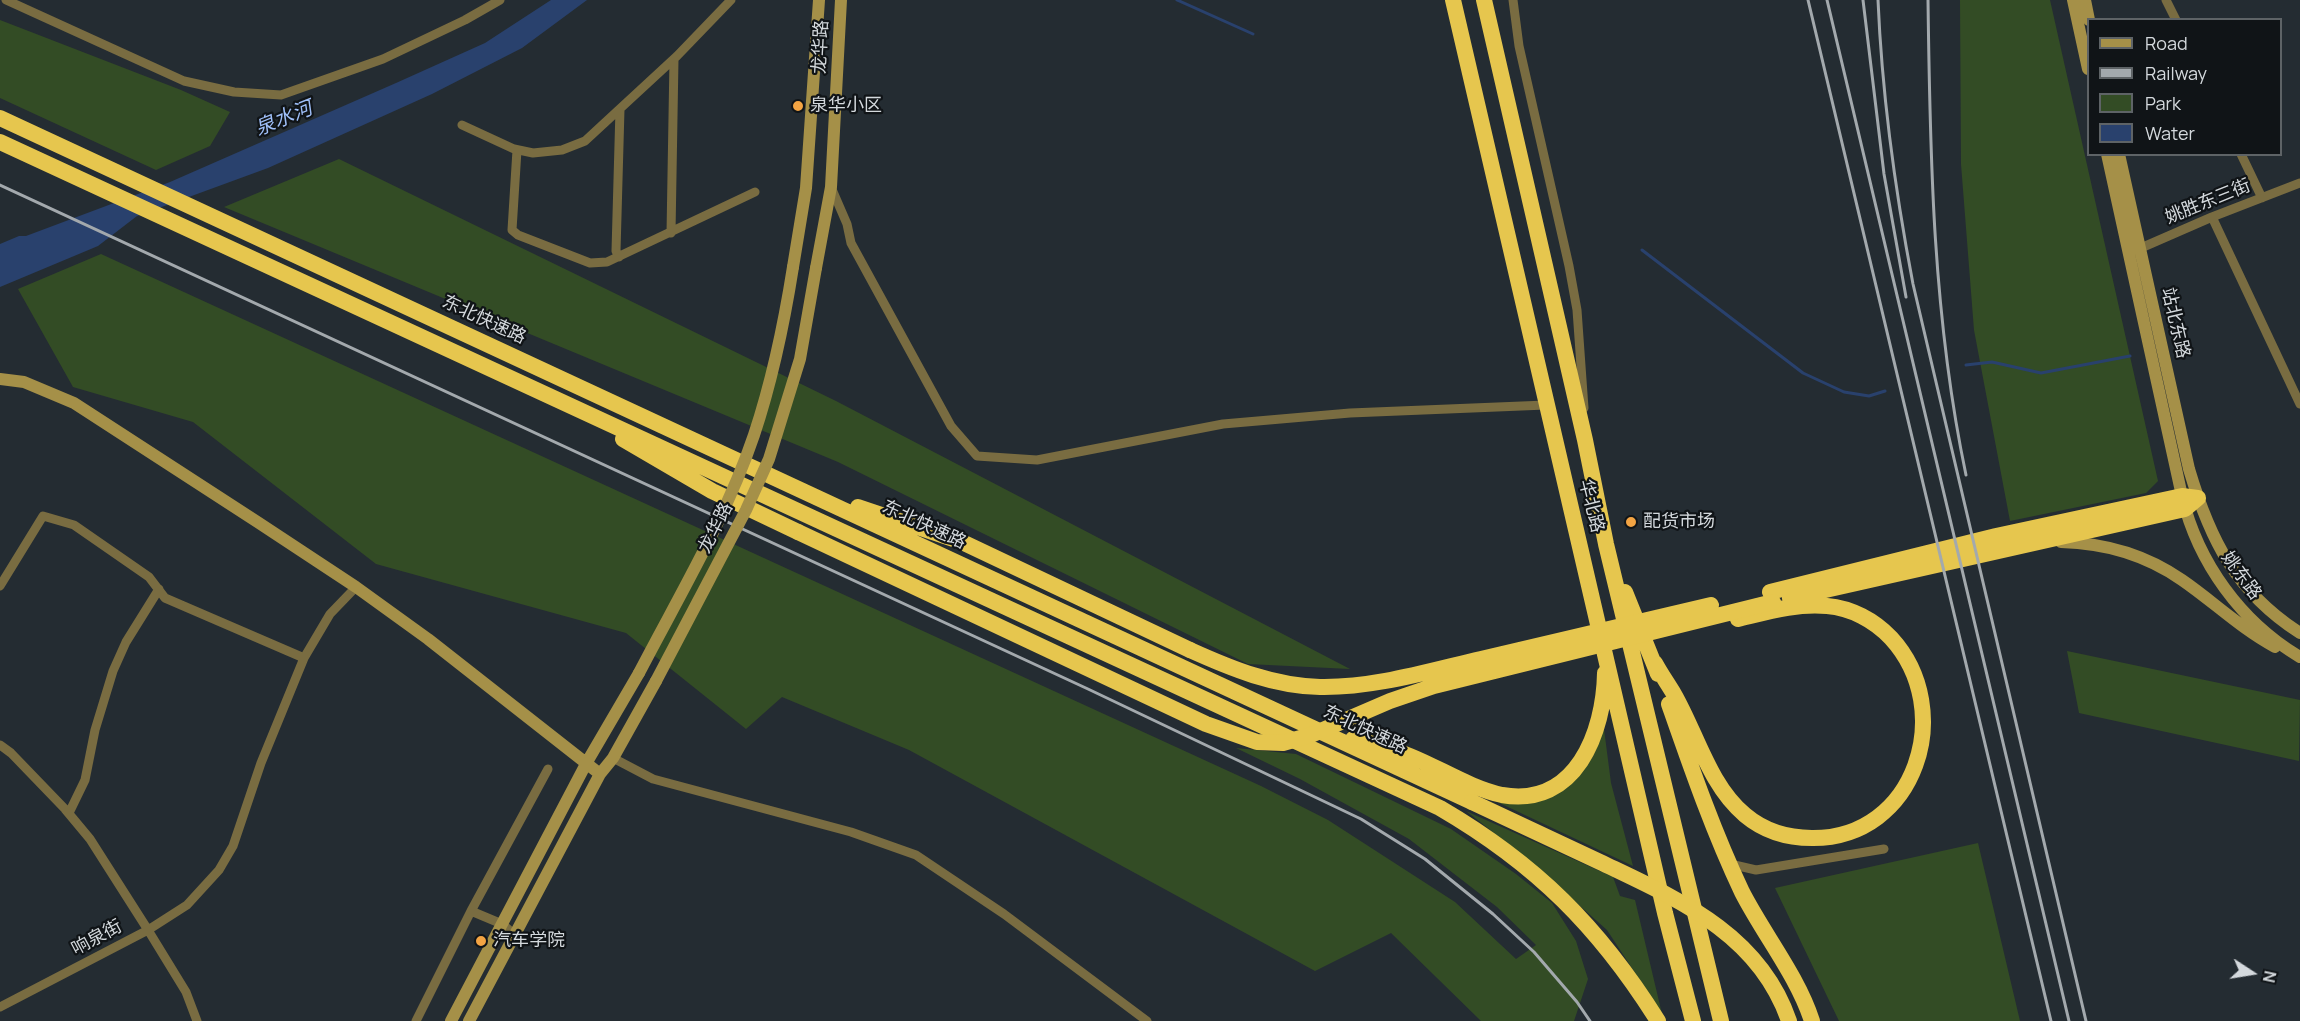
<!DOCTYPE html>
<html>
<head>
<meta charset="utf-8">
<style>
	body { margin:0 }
	#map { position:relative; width:2300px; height:1021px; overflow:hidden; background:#242c32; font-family:Manrope,sans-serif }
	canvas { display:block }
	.legend { position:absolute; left:2087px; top:18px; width:195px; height:138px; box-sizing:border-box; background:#101417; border:2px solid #5e6366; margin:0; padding:8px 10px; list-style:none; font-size:18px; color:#d4d9dd }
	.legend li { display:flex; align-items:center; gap:12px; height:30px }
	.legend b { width:30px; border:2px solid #5e6366 }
	.north { position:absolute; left:2222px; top:943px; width:60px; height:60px; -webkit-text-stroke:4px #101417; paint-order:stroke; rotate:102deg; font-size:16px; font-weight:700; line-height:24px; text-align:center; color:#d4d9dd }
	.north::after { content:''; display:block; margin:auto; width:21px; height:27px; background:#d4d9dd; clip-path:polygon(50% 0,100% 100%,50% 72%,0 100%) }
</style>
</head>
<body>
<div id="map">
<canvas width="2300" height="1021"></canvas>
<ul class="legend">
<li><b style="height:8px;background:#a59048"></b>Road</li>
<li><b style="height:8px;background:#a3a9ad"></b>Railway</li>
<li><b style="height:16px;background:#334c25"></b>Park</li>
<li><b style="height:16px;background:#29416d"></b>Water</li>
</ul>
<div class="north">N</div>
</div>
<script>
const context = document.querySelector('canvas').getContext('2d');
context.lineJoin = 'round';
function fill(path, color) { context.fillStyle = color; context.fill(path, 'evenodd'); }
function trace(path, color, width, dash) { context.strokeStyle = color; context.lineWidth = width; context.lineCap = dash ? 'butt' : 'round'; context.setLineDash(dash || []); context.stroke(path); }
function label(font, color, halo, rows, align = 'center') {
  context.font = font + ' Manrope,"Noto Sans SC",sans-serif'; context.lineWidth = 4.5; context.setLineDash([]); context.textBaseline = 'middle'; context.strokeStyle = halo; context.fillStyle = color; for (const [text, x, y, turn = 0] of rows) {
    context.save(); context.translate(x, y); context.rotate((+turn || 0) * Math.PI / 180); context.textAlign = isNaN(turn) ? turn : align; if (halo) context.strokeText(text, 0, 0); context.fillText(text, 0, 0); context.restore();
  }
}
const green = new Path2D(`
	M1960 0H2050L2158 481 2146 493 2010 521 1974 330 1961 164Z
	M0 20 181 90 230 112 210 146 156 170 0 98Z
	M339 159 836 401 1350 669 1248 664 838 462 224 207Z
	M101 254 1261 786 1328 820 1455 902 1516 959 1536 945 1497 907 1409 839 1300 779 1236 748 1296 754 1451 829 1516 874 1552 903 1576 941 1588 979 1574 1021H1481L1391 933 1315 971 909 750 782 697 746 729 626 633 376 564 193 422 73 387 18 289Z
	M2067 651 2300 700 2299 761 2079 713Z
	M1604 729 1611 783 1633 866 1491 799 1580 774 1593 756Z
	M1466 811 1613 877 1620 896 1635 900 1662 1014 1607 930 1525 857Z
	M1978 843 2020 1021H1839L1775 888Z`);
const water = new Path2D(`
	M551 0H587L522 48 432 94 268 168 137 216 98 246 0 287V244L19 236H26L170 182 396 83 485 43Z`);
const stream = new Path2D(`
	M1177 0 1253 34
	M1642 250 1803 373 1844 392 1869 396 1885 391
	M1966 365 1992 362 2041 373 2130 356`);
const street = new Path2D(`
	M6 0 184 81 234 92 281 95 383 59 465 20 500 0
	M1513 0 1519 46 1569 266 1577 310 1584 408
	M2166 0 2176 20
	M462 125 514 149 533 153 562 150 585 141 677 56 731 0
	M517 150 512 230 518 235 590 263 607 262 755 192
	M2241 154 2262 198
	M831 187 847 224 851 243 951 426 977 456 1037 460 1223 424 1350 413 1546 405
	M2212 217 2300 404
	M671 233 674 59
	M2134 251 2212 217 2300 183
	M619 257 616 251 620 109
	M0 586 43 516 74 525 149 577 165 598 304 658
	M0 745 11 753 65 809 90 839 148 930 187 905 219 870 233 846 261 763 304 658 330 614 356 587
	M613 758 653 779 851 832 916 855 1004 914 1147 1021
	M69 813 85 780 95 730 113 671 126 642 159 589
	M1730 864 1756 870 1884 849
	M471 911 502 924 515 935
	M0 1007 148 930 186 992 197 1021
	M416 1021 471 911 548 769`);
const secondary = new Path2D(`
	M2073 0 2088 69
	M2085 0 2089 20
	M2107 154 2182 496C2198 563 2241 622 2300 657
	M2119 154 2189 469C2210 540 2236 592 2300 633
	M793 267 806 188 819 0
	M816 268 831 187 841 0
	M0 379 24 382 74 403 259 523 356 587 428 639 600 774
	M2061 542C2104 543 2146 555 2182 580 2214 602 2240 628 2275 647
	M451 1021 587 762 639 673
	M469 1021 600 774 613 758 656 681`);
const highway = new Path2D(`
	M1453 0 1665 913 1693 1021
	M1484 0 1585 440 1606 544 1721 1021
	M0 118 1472 802
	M0 142 1440 808C1536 864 1599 927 1658 1021
	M623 439 712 491 798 532
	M858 507 962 542 1190 650
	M1625 592 1658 674
	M1770 592 1996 536 2182 496 2198 498
	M1790 598 2185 509 2198 498
	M1655 663C1661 674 1668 684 1674 694 1697 734 1709 785 1745 815 1764 831 1787 838 1812 838 1916 839 1957 710 1891 638 1874 620 1851 608 1827 606 1797 603 1767 612 1738 619
	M1669 704C1691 767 1713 831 1742 892 1764 935 1797 975 1812 1021
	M1353 739C1372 743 1391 748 1410 756 1440 768 1470 788 1502 795 1576 808 1604 732 1605 673`);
const rail = new Path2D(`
	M1808 0 2051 1021
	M1827 0 2069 1021
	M1863 0 1884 174 1906 297
	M1878 0C1882 95 1895 190 1913 284L2086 1021
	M1928 0C1930 159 1933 318 1966 475
	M0 185 1088 689 1361 819 1425 859 1493 914 1534 952 1577 1002 1590 1021`);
const secondaryBridge = new Path2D(`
	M639 673C679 596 726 518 754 435 772 381 784 324 793 267
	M656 681 746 510 769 459 800 359 816 268`);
const highwayBridge = new Path2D(`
	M798 532 1206 724 1257 742 1283 743 1311 735 1390 701 1434 686 1773 602
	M1190 650C1232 669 1274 686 1320 687 1374 688 1429 671 1481 659 1557 641 1634 623 1711 605
	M1472 802C1515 822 1557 842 1600 862 1677 899 1759 933 1789 1021`);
const markers = [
	[798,106,6,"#f3a443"],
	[1631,522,6,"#f3a443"],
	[481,941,6,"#f3a443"]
];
const streetNames = [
	["龙华路",821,47,-87],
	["姚胜东三街",2208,202,-22],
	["东北快速路",484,320,25],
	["站北东路",2175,323,77],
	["华北路",1591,506,76],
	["东北快速路",924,525,25],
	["龙华路",716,528,-63],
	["姚东路",2241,576,54],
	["东北快速路",1365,730,25],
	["响泉街",97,938,-28]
];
const poiNames = [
	["泉华小区",810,106],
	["配货市场",1643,522],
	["汽车学院",493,941]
];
const waterNames = [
	["泉水河",284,119,-22]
];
fill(green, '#334c25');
fill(water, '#29416d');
trace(stream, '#29416d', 3);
trace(street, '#796c41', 9);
trace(secondary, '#a59048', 12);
trace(highway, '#e6c64e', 16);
trace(rail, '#a3a9ad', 3);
trace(secondaryBridge, '#a59048', 12);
trace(highwayBridge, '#e6c64e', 16);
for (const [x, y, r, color] of markers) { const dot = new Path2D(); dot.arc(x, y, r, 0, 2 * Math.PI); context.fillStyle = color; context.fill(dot); trace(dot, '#101417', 2); }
label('18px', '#d4d9dd', '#101417', streetNames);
label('18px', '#d4d9dd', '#101417', poiNames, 'left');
label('italic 20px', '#9fbff8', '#101417', waterNames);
</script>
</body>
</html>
